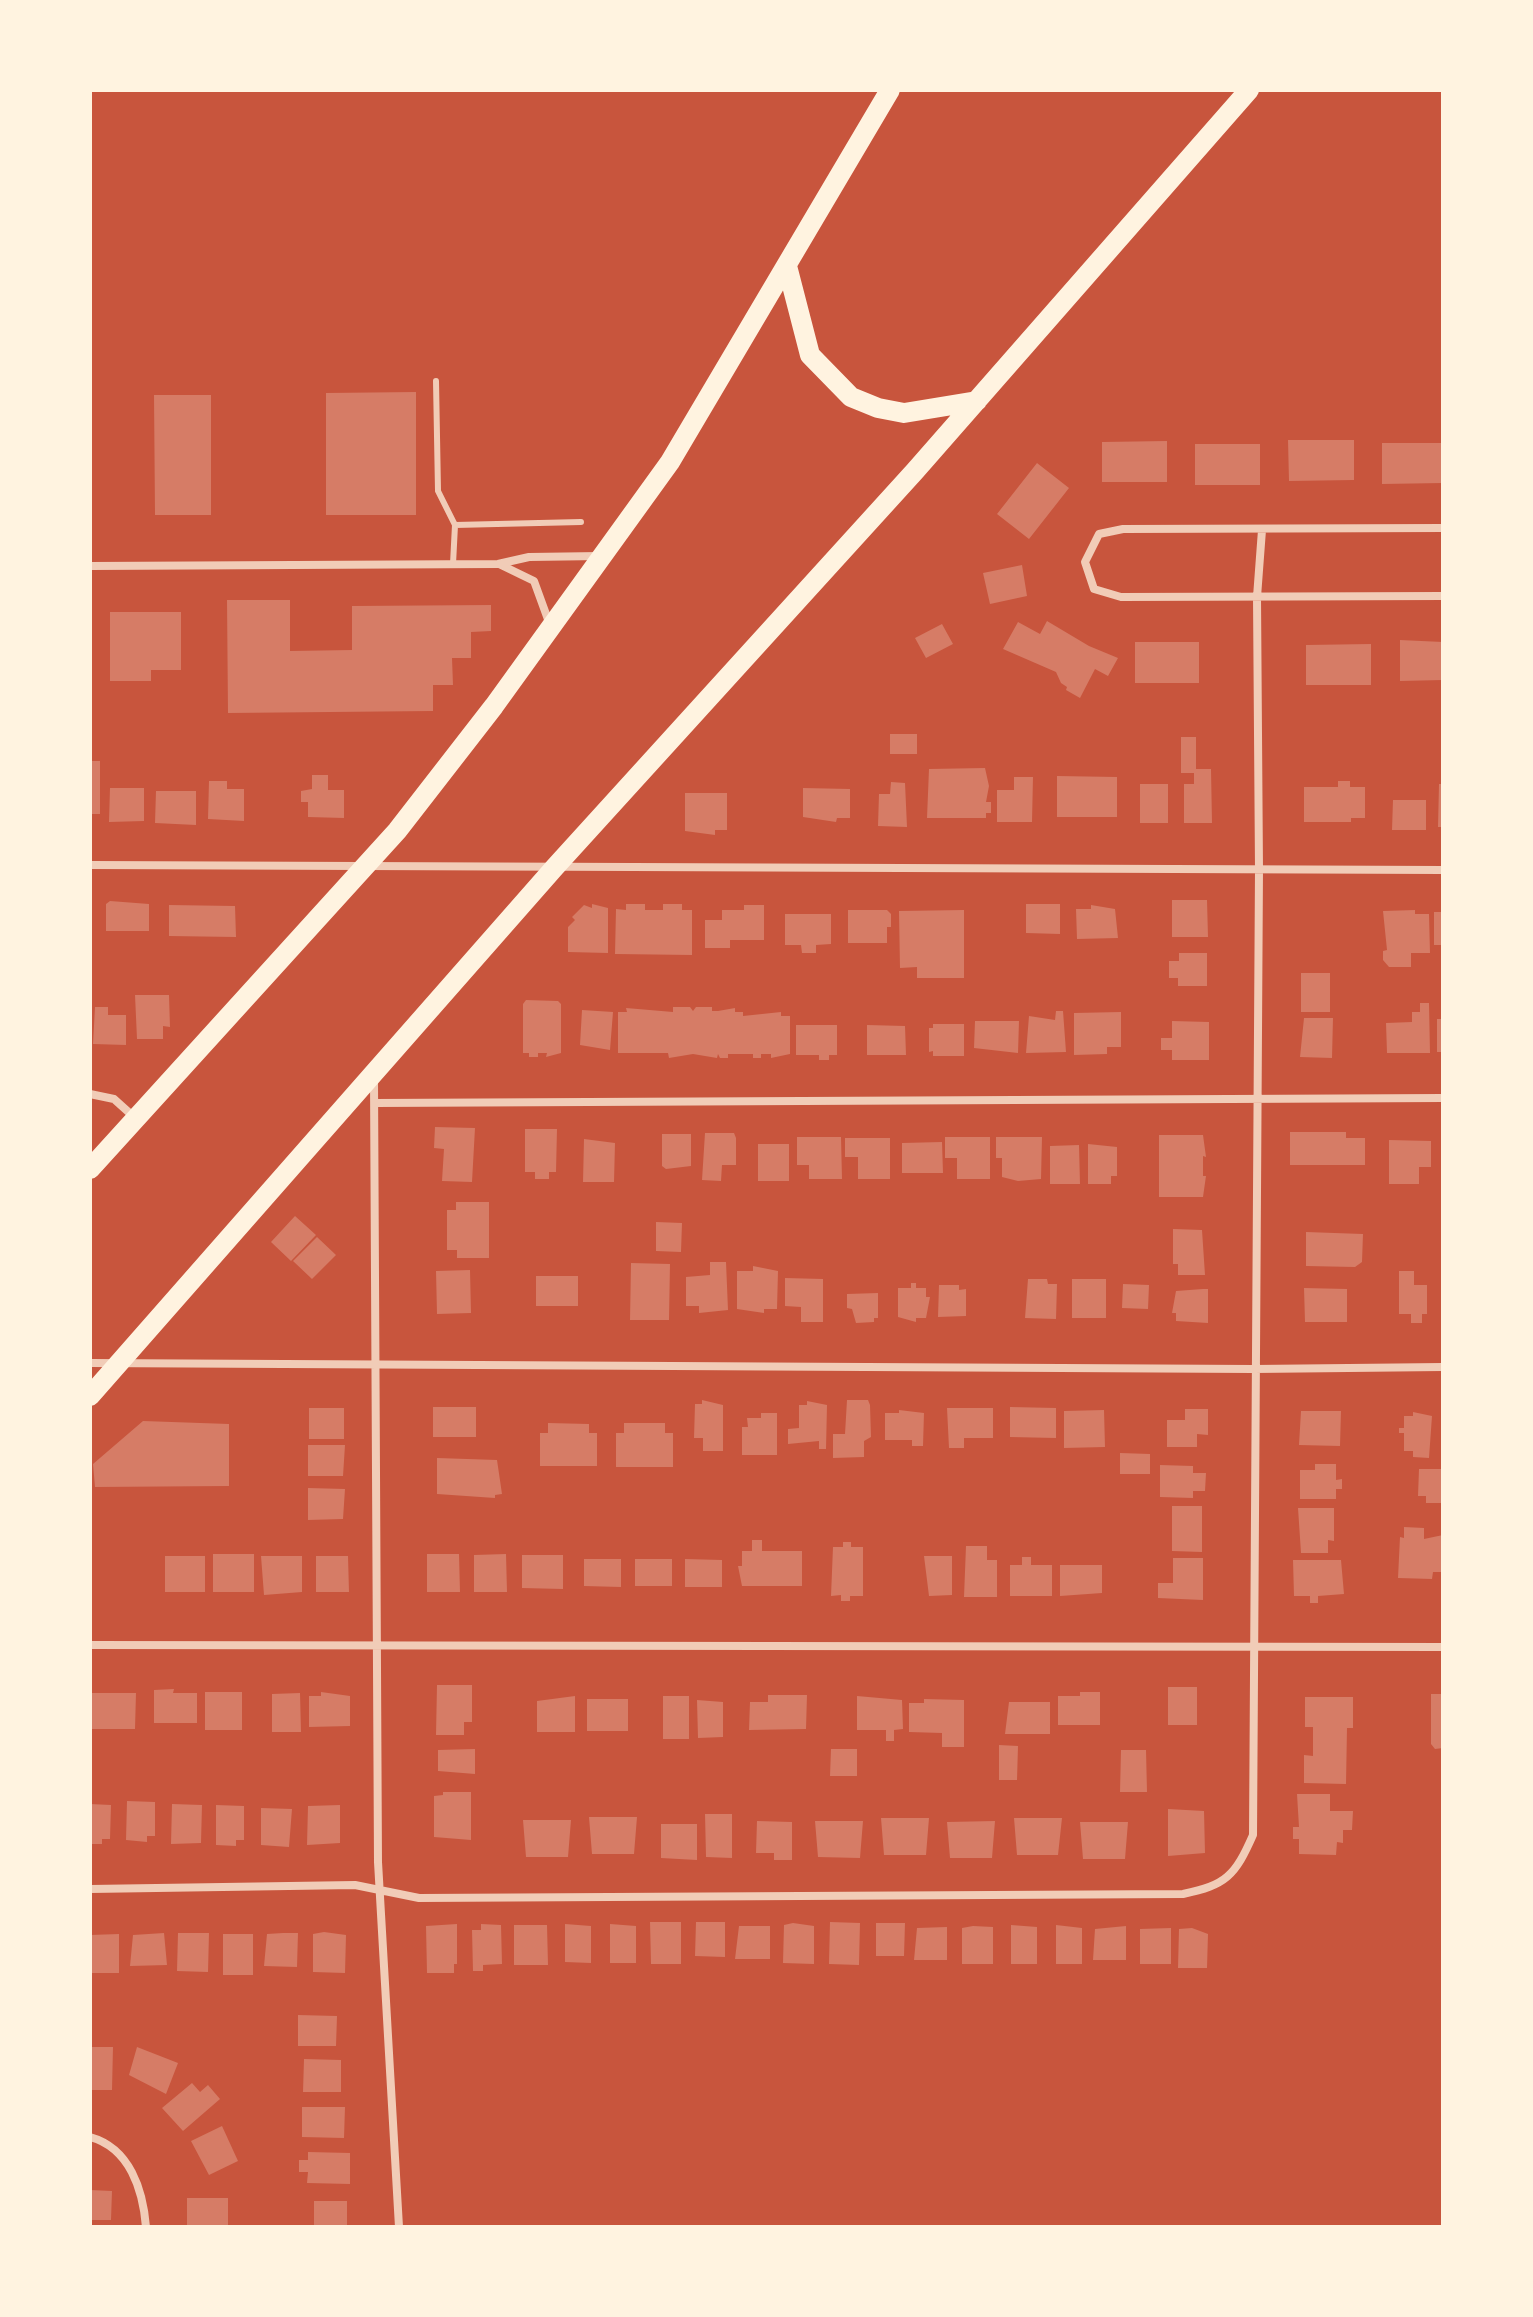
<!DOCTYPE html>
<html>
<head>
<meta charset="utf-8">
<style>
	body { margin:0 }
	#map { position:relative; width:1533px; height:2317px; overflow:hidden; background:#c8553d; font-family:"Alegreya Sans",sans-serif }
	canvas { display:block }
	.frame { position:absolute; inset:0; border:92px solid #fff3e0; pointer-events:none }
</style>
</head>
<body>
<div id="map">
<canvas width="1533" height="2317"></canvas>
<div class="frame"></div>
</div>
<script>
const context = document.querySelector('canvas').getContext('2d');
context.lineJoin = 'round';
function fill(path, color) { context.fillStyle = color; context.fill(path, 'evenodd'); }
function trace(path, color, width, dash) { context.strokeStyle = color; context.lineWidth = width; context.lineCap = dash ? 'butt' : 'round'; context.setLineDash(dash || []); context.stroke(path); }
const building = new Path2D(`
	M416 392V515H326V393Z
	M154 395H211V515H155Z
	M1288 440H1354V480L1289 481Z
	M1167 441V482H1102V442Z
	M1382 443H1443V483L1382 484Z
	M1195 444H1260V485H1195Z
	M1037 463 1069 488 1029 539 997 514Z
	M1022 565 1027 596 990 604 983 573Z
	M227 600H290V651L352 650V606L491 605V631L471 632V658H452L453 685H433V711L228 713Z
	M110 612H181V670H151V681H110Z
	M1047 621 1089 646 1118 658 1108 676 1095 669 1080 698 1066 690 1067 687 1061 683 1056 672 1003 649 1018 622 1040 634Z
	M942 624 953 644 926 658 915 638Z
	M1400 640 1443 642V680L1400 681Z
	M1135 642H1199V683H1135Z
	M1371 644V685H1306V645Z
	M890 734H917V754H890Z
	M1181 737H1196V769H1211L1212 823H1184V784H1194V773H1181Z
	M90 761H100V814H90Z
	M985 768 989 786 986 802H991V813H986V818H927L929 769Z
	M312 775H328V790H344V818L308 817V802H301V791L312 789Z
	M1057 776 1117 777V817H1057Z
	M1014 777H1033L1032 822H997V790H1014Z
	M209 781H227V789H244V821L208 819Z
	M1338 781H1350V787H1365V818H1351V822H1304V787H1338Z
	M891 782 905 783 907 827 878 826 879 794H890Z
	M1140 784H1168V823H1140Z
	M1439 784H1443V827H1438Z
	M110 788H144V821L109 822Z
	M803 788 850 789V818H837L836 822 803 817Z
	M156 791H196V825L155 823Z
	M685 793H727V830H715V835L685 831Z
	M1393 800H1426V830H1392Z
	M1172 900H1207L1208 937H1172Z
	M110 901 149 904V931H106V904Z
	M592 904 608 908V953L568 952V927L575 920 572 917 584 905 592 908Z
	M626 904H645V910H663V904H682V910H692V955L615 954 616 909 626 910Z
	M1026 904H1060V934L1026 933Z
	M169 905 235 906 236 937 169 936Z
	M744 905H764V940H730V948H705V920H722V910H744Z
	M1091 905 1115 909 1118 938 1077 939 1076 909H1091Z
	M848 910H887L891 914V927H887V943H848Z
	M964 910V978H917V967L900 968 899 911Z
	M1415 910V914H1429L1430 953H1411V967H1389L1383 960V951L1387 950 1383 911Z
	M1434 912H1443V945H1434Z
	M785 914H831V944L816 945V953H802L801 945H785Z
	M1179 953H1207V986H1178V978H1169V961H1179Z
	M1301 973H1330V1012H1301Z
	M135 995H169L170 1027 163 1026V1039H137Z
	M526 1000 558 1001 561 1004V1053L546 1057 547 1053H538V1057H529V1053H523V1004Z
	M1420 1003H1429L1430 1053H1387L1386 1023 1412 1022V1012H1420Z
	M95 1007H108V1015H126V1045L93 1044Z
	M673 1007H690L693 1011 696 1007H712V1011H718L735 1008V1012H743V1016L781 1012V1016H790V1054L771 1058V1054H761V1058H753V1054H728V1058H720L718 1054 717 1058 693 1054 669 1058 668 1053H618V1012H627L626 1008 673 1012Z
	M582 1010 613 1012 610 1050 580 1045Z
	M1056 1011H1063L1066 1052 1026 1053 1029 1016 1055 1020Z
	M1121 1012V1047H1107V1054L1074 1055V1013Z
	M1304 1018H1333L1332 1058 1300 1057Z
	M1437 1019H1443V1052H1437Z
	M975 1021H1019L1018 1053 974 1048Z
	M1172 1021 1209 1022V1060H1172V1050H1161V1038H1172Z
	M933 1024H964V1056H933V1051L929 1052V1028H933Z
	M796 1025H837V1055H829V1060H819V1055H796Z
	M867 1025 905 1026 906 1055H867Z
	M435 1127 475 1128 472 1182 442 1181 444 1149 434 1148Z
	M525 1129H557L556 1172H549V1179H535V1172H525Z
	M1290 1132H1346V1138H1365V1165H1290Z
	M705 1133H734L736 1138V1165H722L721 1181 702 1180Z
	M662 1134H691V1166L666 1169 662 1166Z
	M1159 1135H1203L1206 1157 1203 1156V1176H1206L1203 1197H1159Z
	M797 1137H841L842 1179H809V1165H797Z
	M945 1137H990V1179H957V1158H945Z
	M996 1137H1042L1041 1179 1018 1181 1002 1177V1158H996Z
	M845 1138H890V1179H858V1157H845Z
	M584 1139 615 1143 614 1182H583Z
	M1389 1140 1431 1141V1167H1419V1184H1389Z
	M942 1142 943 1173H902V1143Z
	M758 1144H789V1181H758Z
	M1088 1144 1117 1147V1176H1111V1184H1088Z
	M1079 1145 1080 1184H1050V1146Z
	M456 1202H489V1258H457V1250H447V1210H456Z
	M295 1216 316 1235 291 1261 271 1242Z
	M656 1222 682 1223 681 1252 656 1251Z
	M1173 1229 1202 1230 1205 1275H1178V1264H1173Z
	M1306 1232 1363 1234 1362 1262 1355 1267 1306 1266Z
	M317 1237 336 1255 312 1279 293 1261Z
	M710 1262H726L728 1310 699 1313V1306H686V1277L710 1275Z
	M631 1263 670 1264 669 1320H630Z
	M753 1266 778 1271 777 1309H764V1313L737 1309V1271H753Z
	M470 1270 471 1313 437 1314 436 1271Z
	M1399 1271H1414V1285H1427V1314H1422V1323H1411V1314H1399Z
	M536 1276H578V1306H536Z
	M785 1278 823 1279V1322H801V1307L785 1306Z
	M1028 1279H1047L1048 1284H1057L1056 1319 1025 1318Z
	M1072 1279H1106V1318H1072Z
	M911 1283H916V1288H926V1297H930L926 1318H916V1322L898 1317V1288H911Z
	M1123 1284 1149 1285 1148 1309 1122 1308Z
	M939 1285H959V1290L966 1289V1316L938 1317Z
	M1304 1288 1347 1289V1322H1305Z
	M1203 1289H1208V1323L1176 1321V1313H1172L1176 1291Z
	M878 1293V1318H874V1322L856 1323 852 1309 847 1308V1294Z
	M702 1400 723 1405V1451H703V1438H694L695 1404H702Z
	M847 1400H868L870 1405 871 1437 864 1441V1457L833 1458V1434H845Z
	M807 1401 827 1405 826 1449H819V1441L788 1444V1429L799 1428V1405H807Z
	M433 1407H476V1437H433Z
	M1010 1407 1056 1408V1438L1010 1437Z
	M309 1408H344V1439H309Z
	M947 1408H993V1438H964V1448H949Z
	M1185 1409H1208V1435L1197 1434V1447H1167V1420H1185Z
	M899 1410 924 1413 923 1446H912V1440H885V1413H899Z
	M1104 1410 1105 1447 1064 1448V1411Z
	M1301 1411H1341L1340 1446 1299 1445Z
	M1413 1412 1432 1416 1429 1458 1413 1457V1451H1404V1433H1399V1428H1404V1416H1413Z
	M761 1413H777V1455H742V1427H748L747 1418H761Z
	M143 1421 229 1424V1486L95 1487 93 1464Z
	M548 1423 589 1424V1433H597V1466H540V1433H548Z
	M624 1423H665V1433H673V1467H616V1433H624Z
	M308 1445H345L343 1476H308Z
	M1120 1453 1150 1454V1474H1120Z
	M437 1458 497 1460 502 1494 495 1495V1498L437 1494Z
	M1315 1464H1336V1480L1342 1479V1489H1336V1499H1300V1470H1315Z
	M1160 1465 1193 1466V1473H1206L1205 1491H1193V1498L1160 1497Z
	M1419 1469H1443L1442 1503H1426V1496H1418Z
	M308 1488 345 1489 343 1519 308 1520Z
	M1172 1506H1202V1552L1172 1551Z
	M1298 1508H1334V1541L1328 1540V1553H1301Z
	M1404 1527 1424 1528V1539L1443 1535V1572H1433L1432 1579 1398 1578 1400 1537 1404 1538Z
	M752 1540H762V1551H802V1586H742L738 1566H742V1551H752Z
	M843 1542H851V1547H863V1596H850V1601H841V1595L831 1596 833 1547H843Z
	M966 1546H987V1560H997V1597H964Z
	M213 1554H254V1592H213Z
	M427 1554H459L460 1592H427Z
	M506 1554 507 1592H474V1555Z
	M522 1555H563V1589L522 1588Z
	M165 1556H205V1592H165Z
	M261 1556H302V1592L264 1595Z
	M316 1556H348L349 1592H316Z
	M924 1556H952V1595L929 1596Z
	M1022 1557H1031V1565H1052V1596H1010V1565H1022Z
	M1173 1558H1203V1600L1158 1598V1583H1173Z
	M584 1559H621V1587L584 1586Z
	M635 1559H672V1586H635Z
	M685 1559 722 1560V1587H685Z
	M1293 1560H1341L1344 1594 1318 1596V1603H1310V1596H1294Z
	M1060 1565H1102V1593L1060 1596Z
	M437 1685H472V1722H464V1735H436Z
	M1168 1687H1197V1725H1168Z
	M174 1689 173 1693H197V1723H154V1690Z
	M205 1692H242V1730H205Z
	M321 1692 350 1696V1726L309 1727V1696H321Z
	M1080 1692H1100V1725H1058V1696H1080Z
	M90 1693H136L135 1729H90Z
	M300 1693 301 1732H272V1694Z
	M1431 1694H1443V1748L1435 1749 1431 1744Z
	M768 1695H807L806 1729 749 1730 750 1702H768Z
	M575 1696V1732H537V1701Z
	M663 1696H689V1739H663Z
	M857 1696 902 1700 903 1729 894 1730V1741H886V1730H857Z
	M1305 1697H1353V1728H1347L1346 1784 1304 1783V1755L1313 1756V1727H1305Z
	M587 1699H628V1731H587Z
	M924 1699 964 1700V1747H942V1733L909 1732V1703H924Z
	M697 1700 723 1702V1737L698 1738Z
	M1009 1702H1050V1734H1005Z
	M999 1745 1018 1746 1017 1780H999Z
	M475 1749V1774L438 1771V1750Z
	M831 1749H857V1776H830Z
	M1121 1750H1146L1147 1792H1120Z
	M443 1792H471V1840L434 1837V1796L443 1795Z
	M1297 1794H1330V1811H1353L1352 1830H1343V1843L1337 1842 1336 1855 1299 1854V1839H1293V1827H1299Z
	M127 1801 155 1802V1836H147V1842L126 1840Z
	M90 1804 111 1805 110 1839H102V1844H90Z
	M172 1804 202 1805 201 1843 171 1844Z
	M216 1805 244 1806V1840H236V1846L216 1845Z
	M340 1805V1843L307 1845 308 1806Z
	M261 1808 292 1809 289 1847 261 1845Z
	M1168 1809 1204 1811 1205 1853 1168 1856Z
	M705 1814H732V1858L706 1857Z
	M589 1817H637L634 1854H592Z
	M881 1818H929L926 1855H884Z
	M1014 1818H1062L1058 1855H1017Z
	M523 1820H571L568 1857H526Z
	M757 1821 792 1822V1860H774V1853H756Z
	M815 1821H863L860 1858 818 1857Z
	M995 1821 992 1858H950L947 1822Z
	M1080 1822H1128L1125 1859H1083Z
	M661 1824H697V1860L661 1858Z
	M650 1922H681V1964H651Z
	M696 1922H725V1957L695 1956Z
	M830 1922 860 1923 859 1965 829 1964Z
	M793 1923 814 1926V1964L783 1963 784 1925Z
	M876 1923H905L904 1956H876Z
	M457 1924V1964H454V1973H427L426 1926Z
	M481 1924 501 1925 502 1964 483 1965V1971H473L472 1930H481Z
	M565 1924 591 1926V1963L565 1962Z
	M610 1924 636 1926V1963H610Z
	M514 1925H547L548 1965H514Z
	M1011 1925 1037 1927V1964H1011Z
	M1056 1925 1082 1928V1964H1056Z
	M739 1926H770V1959H735Z
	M973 1926 993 1927V1964H962V1928Z
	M1126 1926V1960H1093L1095 1929Z
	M947 1927V1960H914L917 1928Z
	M1171 1928V1964H1140V1929Z
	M1192 1928 1208 1934 1207 1968H1178L1179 1929Z
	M324 1932 346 1935 345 1973 313 1972V1934Z
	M164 1933 167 1965 130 1966 133 1935Z
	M178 1933H209L208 1972 177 1971Z
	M283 1933H298L297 1967 264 1966 267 1934Z
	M119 1934V1973H90V1935Z
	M223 1934H253V1975H223Z
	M298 2015 337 2016 336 2046H298Z
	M90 2047H113L112 2090H90Z
	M137 2047 178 2063 166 2094 129 2075Z
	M304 2059 341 2060V2092H303Z
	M192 2083 200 2092 208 2085 220 2099 183 2131 162 2108Z
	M302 2107H345L344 2138 302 2137Z
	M222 2126 238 2161 209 2175 191 2141Z
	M308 2152 350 2153V2184L307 2183 308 2172H299V2160H308Z
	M90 2190 112 2191 111 2220H90Z
	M187 2198H228V2227H187Z
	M314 2201H347V2227H314Z`);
const service = new Path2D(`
	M436 381 438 491 455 525 453 564
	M455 525 581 522`);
const minor = new Path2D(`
	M1443 528 1123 529 1099 534 1085 562 1094 589 1121 597 1443 596
	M499 564 534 581 550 625
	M90 566 498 564 529 557 600 556
	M90 865 1443 870
	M374 1081 378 1862 399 2227
	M90 1094 114 1099 134 1117
	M375 1103 1443 1098
	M90 1363 1254 1369 1443 1367
	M90 1645 1443 1647
	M90 1889 355 1885 419 1898 1183 1894C1226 1885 1235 1876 1253 1835L1259 870 1257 597 1262 530
	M90 2137C130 2148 143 2190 146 2227`);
const primary = new Path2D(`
	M787 266 810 355 851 397 878 408 904 413 977 401
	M90 1169 397 831 494 706 670 462 890 90
	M90 1396 555 867 915 471 1249 90`);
fill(building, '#d67c66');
trace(service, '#f1ccb7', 6);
trace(minor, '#f1ccb7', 8);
trace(primary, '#fff3e0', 20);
</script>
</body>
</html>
